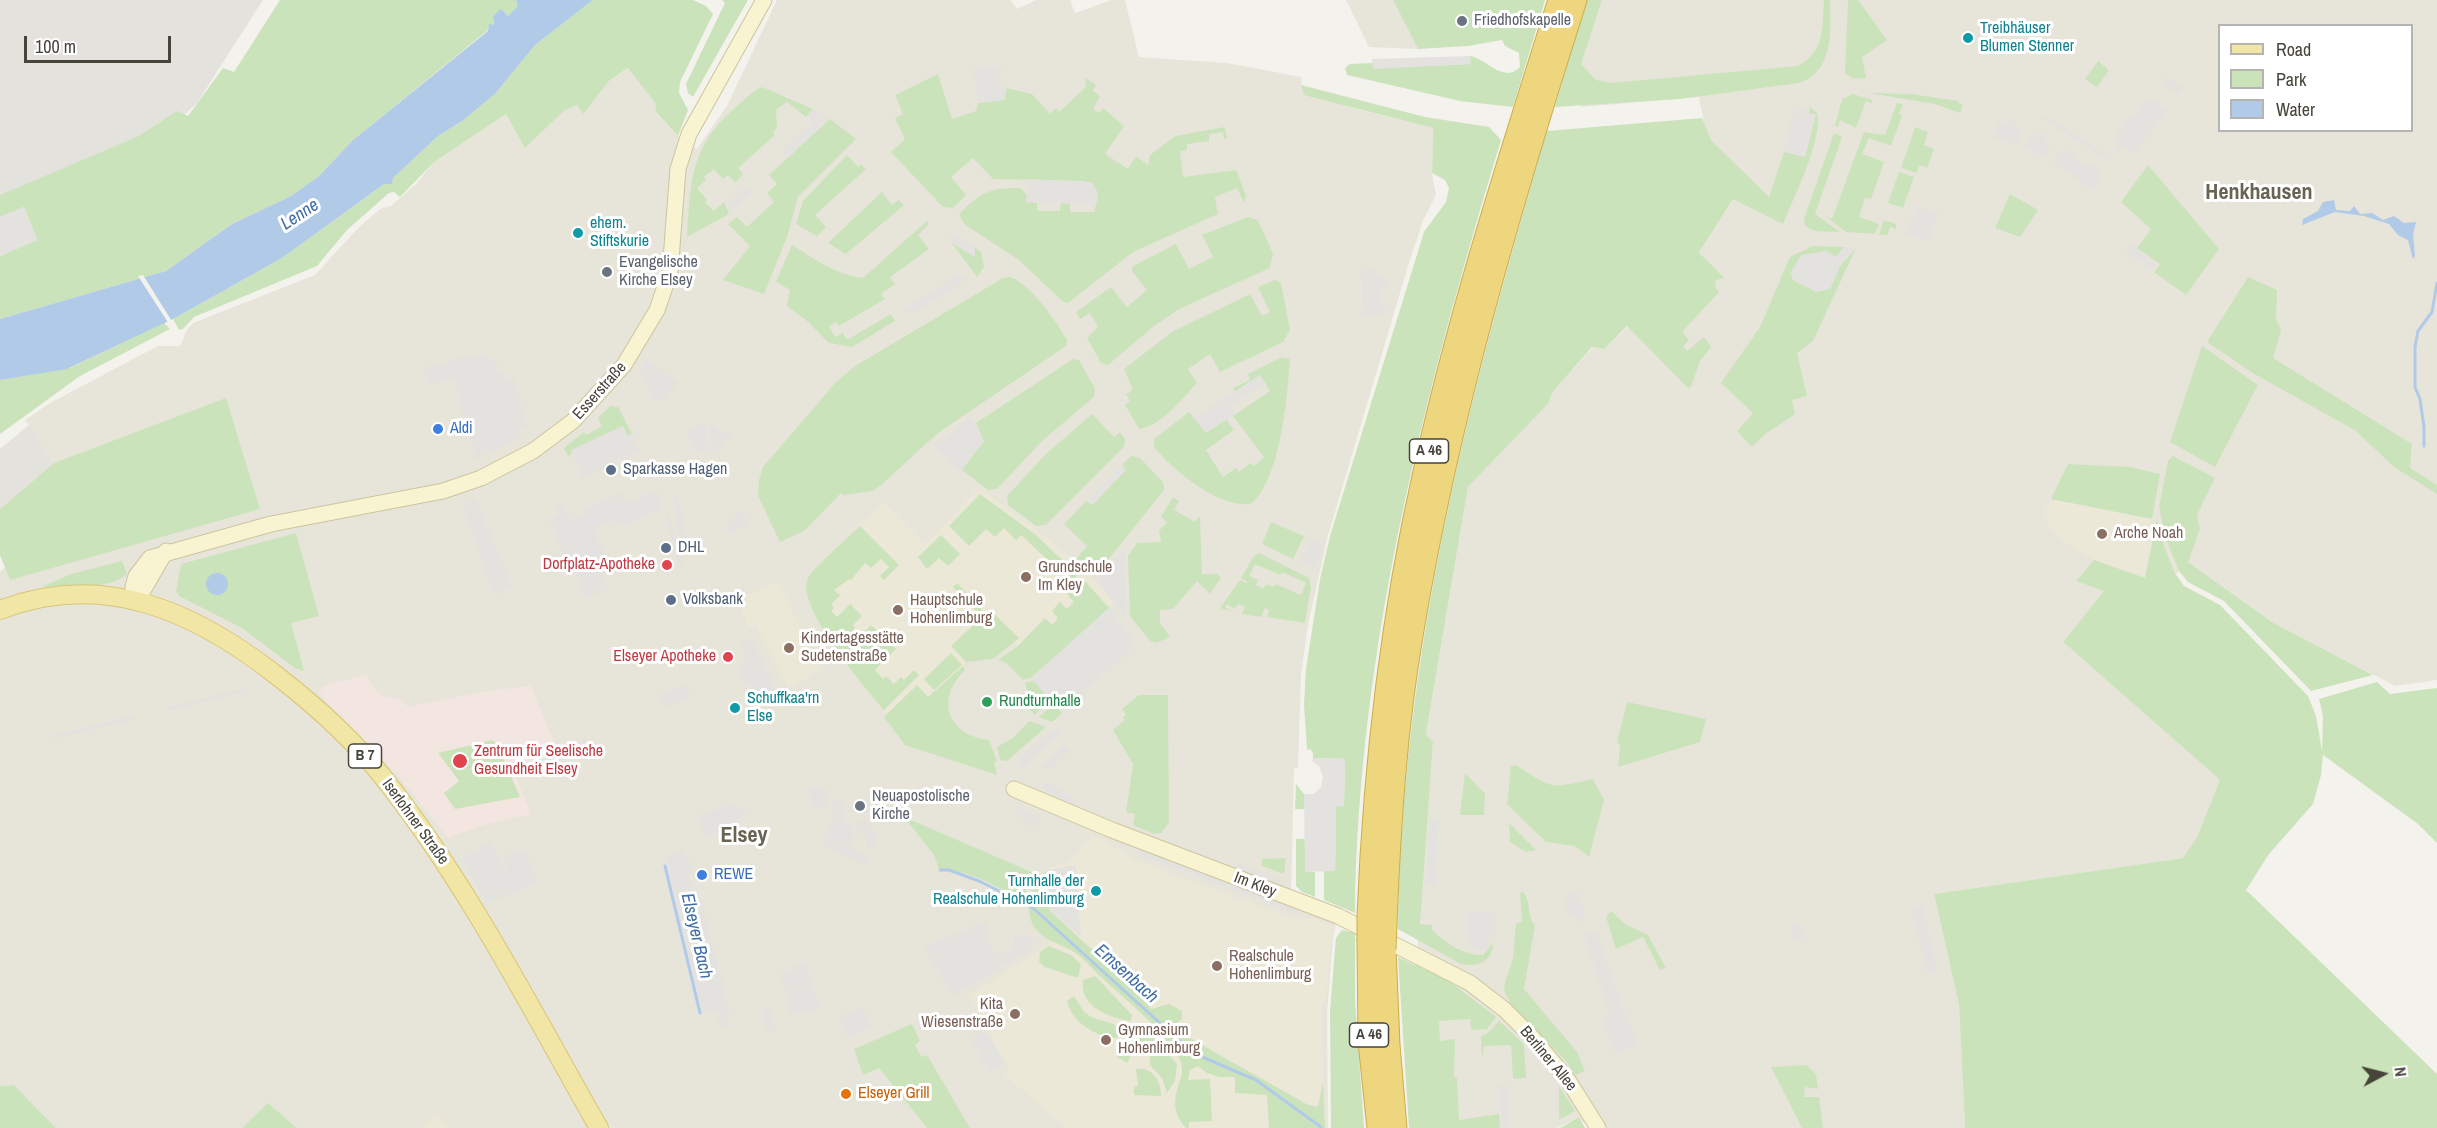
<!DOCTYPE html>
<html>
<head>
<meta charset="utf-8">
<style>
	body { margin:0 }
	#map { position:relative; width:2437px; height:1128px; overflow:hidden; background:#f4f2ec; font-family:"Archivo Narrow",sans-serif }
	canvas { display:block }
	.legend { position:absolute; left:2218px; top:24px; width:195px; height:108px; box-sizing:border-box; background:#fff; border:2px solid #b5b4b0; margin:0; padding:8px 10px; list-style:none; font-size:18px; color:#47443a }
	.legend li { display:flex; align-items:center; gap:12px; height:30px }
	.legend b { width:30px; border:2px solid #b5b4b0 }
	.north { position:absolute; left:2353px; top:1044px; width:60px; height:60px; -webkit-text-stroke:4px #fff; paint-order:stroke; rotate:83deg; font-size:16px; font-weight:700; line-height:24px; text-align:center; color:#47443a }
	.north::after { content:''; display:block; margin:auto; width:21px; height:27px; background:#47443a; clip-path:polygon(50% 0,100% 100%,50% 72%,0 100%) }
	.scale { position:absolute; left:24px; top:36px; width:147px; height:27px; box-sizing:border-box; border:3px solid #47443a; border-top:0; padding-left:8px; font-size:18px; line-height:21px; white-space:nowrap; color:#47443a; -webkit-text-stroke:4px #fff; paint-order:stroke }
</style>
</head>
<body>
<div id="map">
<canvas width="2437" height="1128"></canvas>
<ul class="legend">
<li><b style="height:8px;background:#f2e6a6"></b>Road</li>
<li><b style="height:16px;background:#cbe3ba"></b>Park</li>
<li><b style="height:16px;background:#b0cae8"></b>Water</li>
</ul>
<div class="north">N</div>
<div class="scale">100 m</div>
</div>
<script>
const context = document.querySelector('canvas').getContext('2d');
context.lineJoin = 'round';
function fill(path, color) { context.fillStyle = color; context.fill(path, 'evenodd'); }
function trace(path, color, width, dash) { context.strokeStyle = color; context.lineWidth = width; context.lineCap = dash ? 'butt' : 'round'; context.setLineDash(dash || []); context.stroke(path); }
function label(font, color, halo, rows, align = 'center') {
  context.font = font + ' "Archivo Narrow",sans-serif'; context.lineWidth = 6; context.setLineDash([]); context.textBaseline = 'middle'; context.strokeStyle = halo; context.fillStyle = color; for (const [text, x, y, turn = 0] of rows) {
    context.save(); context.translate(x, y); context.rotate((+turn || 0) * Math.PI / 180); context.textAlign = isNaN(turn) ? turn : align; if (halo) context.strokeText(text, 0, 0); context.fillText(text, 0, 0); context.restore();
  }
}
const residential = new Path2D(`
	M777 0H1010L1017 9 1036 0H1070L1075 13 1112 0H1125L1139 57 1227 63 1302 77 1301 85 1358 109 1433 128 1432 173 1436 195 1423 221 1408 266 1327 539 1308 625 1301 675 1298 768H1294L1291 898 1338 916 1333 936 1327 1014 1328 1128H56L14 1085 0 1086V571L5 568 0 555V509L54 463 25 420 50 403 158 346H180L188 328 193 323 315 275 358 228 380 209 391 206 417 183 433 163 506 114 526 147 564 111 577 105 583 113 609 81 629 68 656 104 655 112 678 136 697 149 727 106Z
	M1346 0H1393L1418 49 1369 47Z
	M1602 0H2437V680L2395 686 2272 622 2188 562 2176 574 2184 586 2105 591 2063 642 2220 780 2197 837 2183 858 1934 894 1959 1005 1965 1128H1607L1599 1114 1583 1123 1579 1117 1557 1128H1432L1416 964 1433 742 1426 734 1468 487 1548 404 1552 393 1593 347 1604 349 1626 328 1633 317 1615 297 1724 277 1699 254 1733 199 1768 198 1711 140 1705 129 1699 97 1581 107 1572 89ZM2220 26H2412V130H2220Z`);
const industrial = new Path2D(`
	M0 0H263L197 103 181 118 0 203Z
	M29 425 54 463 0 509V449Z`);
const education = new Path2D(`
	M979 488 1045 536 1098 582 1114 603 1040 670 1002 630 898 725 842 661 828 640 806 592 807 578 883 502 925 545Z
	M2051 499 2152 519 2148 539 2153 540 2145 578 2094 560 2060 539 2050 529 2044 515Z
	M778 582 821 669 788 689 756 625 749 627 737 599Z
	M1093 835 1137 860 1179 877 1296 919H1314L1333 926 1327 990 1322 1008 1323 1079 1317 1106 1307 1104 1185 1035 1151 1013 1050 911 1046 869 1068 862Z
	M1053 941 1075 950 1162 1030 1245 1077 1318 1128H1066L1004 1074 1009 1070 969 996Z
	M435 1114 450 1128H423Z`);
const medical = new Path2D(`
	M367 675 373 687 383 696 400 699 408 707 482 692 531 686 558 752 513 770 531 814 484 825 448 838 399 777 319 694 323 686Z`);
const green = new Path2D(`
	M280 0H516L519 6 508 16 501 10 493 16 494 26 489 25 488 30 353 140 319 176 291 196 232 224 166 271 0 319V256L37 240 24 207 0 217V195L139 136 177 111 188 116 223 68 234 72Z
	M593 0H693L706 6 713 14 680 82 679 93 688 110 678 136 655 111 656 104 628 68 609 81 583 114 577 105 564 111 525 148 506 114 433 163 400 197 394 192 389 193 347 230 317 266 194 317 183 329 179 330 173 319 282 258 384 184 392 183 393 178 438 136 462 121 495 94 535 45Z
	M722 0H748L693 97 688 93 686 84 725 3Z
	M1393 0H1545L1513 107 1460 101 1347 75 1345 68 1350 64 1373 63V68L1470 64V56C1487 59 1504 84 1520 67L1519 53 1505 46 1502 40 1468 46 1418 49Z
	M1586 0H1602L1581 64 1596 80 1611 83 1798 66C1825 51 1822 28 1824 0H1830C1831 29 1834 72 1799 83L1680 99 1555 107Z
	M1848 0H1858L1887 40 1862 57 1866 78 1853 79 1845 73Z
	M2098 61 2109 70 2097 87 2085 79Z
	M938 74 952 119 976 111 978 103 1004 100 1007 88 1032 94 1050 114 1056 108 1059 112 1086 87 1085 78 1096 85 1093 91 1100 96 1093 109 1099 113 1103 108 1124 126 1105 154 1128 169 1136 156 1148 165 1150 155 1175 136 1225 127 1227 139H1224L1223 132 1209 134V141L1187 144V150L1180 151 1183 177 1236 170 1246 195 1244 203 1237 188 1215 197 1218 214 1133 252 1068 303 1062 301 1019 260 964 224 959 214C982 192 988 188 1020 188L1027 195 1026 202 1037 203V211H1060L1061 203 1070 204V212H1094L1097 200 1084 181 993 179 973 158 951 177 966 195 953 208 943 207 891 152 905 139 895 118 903 114 895 95Z
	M1301 85 1425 117 1489 127 1501 140C1425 391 1358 649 1355 913L1324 900V871H1335L1336 806H1344L1345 759 1313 758V753L1310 749 1307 750 1304 705 1306 669 1320 579 1330 536 1424 232 1446 202 1449 188 1445 180 1432 173 1433 128 1304 95Z
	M762 87 813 109 806 117 787 102 776 110 777 128 773 132 775 135 738 168 743 174 735 183 728 175 723 179 714 169 704 177 706 180 697 188 707 200 705 202 714 211 724 202 729 214 687 237C690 181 691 145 736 107 744 100 752 91 762 87Z
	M1868 93 1911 94 1958 101V103L1963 105 1960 113 1935 104Z
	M1853 94 1872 100V103L1866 101 1856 128 1840 120 1838 127 1835 126 1842 99Z
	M1897 103 1903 104 1899 114 1902 116 1891 146 1869 138 1862 154 1884 162 1871 199 1865 198 1859 217 1879 224 1875 234 1846 232 1825 216 1832 219 1864 132 1885 135Z
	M1810 107 1817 113C1824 137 1793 199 1783 224L1733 199 1699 253 1725 278 1716 280 1715 287 1719 292 1682 332 1689 340 1683 346 1687 351 1704 337 1711 347 1700 361 1691 387 1688 388 1627 326 1604 349 1592 347 1552 393 1548 404 1468 487 1426 734 1433 742 1420 924 1432 925V930C1445 943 1465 956 1483 955L1493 943C1493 961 1478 968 1461 964L1398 929C1402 653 1469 394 1547 131L1702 118 1711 140 1769 197 1784 152 1805 157 1815 115 1809 113Z
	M830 119 856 139 798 197 787 237 764 294 723 280 750 246 728 224 737 217 747 227 774 202 767 193 777 184 769 175Z
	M1915 127 1928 132 1924 145 1934 149 1927 168 1919 165 1916 173 1901 168Z
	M1834 133 1842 137 1815 214 1840 232 1814 231 1805 226 1804 219Z
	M847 155 858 167 861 164 866 169 815 215 826 227 817 236 796 224 803 201Z
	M2148 165 2219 249 2186 295 2154 272 2160 264 2137 248 2151 229 2121 202Z
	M1899 172 1914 177 1903 208 1888 203Z
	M882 192 892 205 899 200 904 205 846 254 828 243Z
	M2010 194 2038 210 2020 237 1995 228Z
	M1248 217 1258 220 1273 254 1270 268 1179 309 1154 326 1108 365 1101 363 1087 338 1098 327 1090 313 1080 319 1076 312 1111 287 1127 307 1147 290 1132 271 1133 266 1176 244 1189 269 1213 257 1202 235Z
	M1884 220 1896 224V229L1890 227 1887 235H1879Z
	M927 221 929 224 918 235 929 249 890 277 895 284 881 294 885 299 839 326 836 322 829 326 835 337 843 333 847 340 891 314 895 321 852 347 829 343 807 321 787 306 790 290 776 282 792 245C816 260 835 274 863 278Z
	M952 243 975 257V247L981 252 984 267 977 277Z
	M1813 246 1844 247 1836 257 1791 272C1792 288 1816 287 1830 289L1840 266 1856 248 1813 341 1797 353 1807 396 1792 400 1795 414 1764 435 1752 447 1737 431 1753 413 1721 383 1760 327 1790 257Z
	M1010 277C1031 284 1056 321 1067 340L1066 346 938 433 881 485 873 491 843 495 841 493 804 531 780 542 758 496 759 480 763 467 836 382 855 366 1003 278Z
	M2248 277 2277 290 2276 319 2281 330 2273 358 2412 444 2410 468 2437 485V494L2394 467 2356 431 2251 372 2207 342Z
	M1275 280 1281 283 1290 330 1283 342 1220 372 1210 354 1188 369 1197 383C1183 398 1160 427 1139 429L1125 405 1130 401 1126 394 1133 390 1124 369 1172 332 1250 294 1262 316 1270 312 1258 287Z
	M164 323 170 329 80 376 0 434V380L70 368Z
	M2202 346 2258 385 2215 467 2170 442Z
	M1282 357 1290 359C1287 398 1281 478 1251 504 1218 508 1173 470 1154 447V439L1189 412 1206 433 1226 419 1234 430 1206 450 1223 477 1236 468 1239 472 1251 463 1254 466 1264 457 1233 416 1270 391 1260 375 1235 392 1233 388 1250 380 1248 374Z
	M1073 359 1079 360 1095 389 1094 397 1043 440 997 489 988 490 962 470 984 441 976 423Z
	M226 398 260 509 10 580 0 555V509L54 463Z
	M610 406 618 407 632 434 628 436 623 426 571 451 572 454 568 456 564 448 584 432 586 435 602 426 598 418Z
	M1092 414 1114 437 1120 432 1125 439 1124 447 1046 525 1036 526 1008 505 1007 496 1045 455Z
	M1131 456 1140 458 1163 482 1164 490 1095 576 1076 559 1087 546 1064 524 1086 501 1092 505 1126 470 1122 465Z
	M2173 456 2215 478 2197 515 2200 529 2188 562 2272 622 2373 675 2311 691 2224 601 2188 582 2179 571 2166 539 2159 507 2168 461Z
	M2068 464 2130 467 2160 474 2152 519 2051 499Z
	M980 494 1036 535 1078 575 1070 581 1021 535 1016 540 1004 528 995 537 986 529 969 546 949 526Z
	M1173 497 1179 501 1174 510 1195 522 1200 516 1202 574H1218L1221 578 1210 594 1197 581 1173 609 1160 610V623L1170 637 1156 643 1150 641 1130 616 1128 556 1137 543 1161 542 1159 531 1167 522 1161 517Z
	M2157 519 2162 541 2175 574 2184 586 2220 605 2308 696 2316 716 2322 751 2323 716 2319 699 2377 682 2390 694 2437 688V843L2418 824 2323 755 2321 775 2313 804 2269 854 2246 890 2437 1074V1128H1965L1959 1005 1934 894 2183 858 2197 837 2220 780 2063 642 2104 591 2076 581 2094 560 2145 578Z
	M1271 522 1304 536 1293 559 1262 544Z
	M860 526 899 565 884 580 880 576 889 567 881 559 871 568 865 563 851 580 849 579 834 590 840 595 831 605 834 608 831 611 837 617 850 604 862 616 853 625 855 628 852 632 859 637 871 625 896 649 875 670 883 679 886 676 894 684 901 677 904 680 914 670 919 675 884 710C866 689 794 605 808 578 812 569 850 536 860 526Z
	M296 533 319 616 291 623 304 671 295 668 242 628 179 596 176 591 181 564Z
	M941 535 960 554 948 566 939 558 927 569 918 557Z
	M1259 553 1309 578 1311 587 1305 623 1267 617 1269 610 1265 608 1261 617 1242 614 1245 607 1239 604 1234 609 1227 604 1225 607 1232 612 1220 608 1240 580 1245 582V586L1247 581 1241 578 1254 556ZM1255 564 1280 575 1282 572 1306 583 1301 595 1276 584 1274 587 1266 584 1263 589 1256 585 1258 580 1249 576Z
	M122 561 127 574C106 592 67 584 41 587L71 574Z
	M1084 580 1109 608 1031 678 1023 680 1006 663 998 660 1018 646 1045 618 1052 625 1058 618 1052 611 1060 602 1067 609 1074 602 1067 594Z
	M957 583 987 615 991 611 1019 638 993 659 966 662 951 646 982 617 953 587Z
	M951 653 962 665 934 690 924 679Z
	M963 666 965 670C935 699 947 735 989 740L997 761 994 762 997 775 905 745 884 717 917 685 928 697Z
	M1034 681 1050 698 1035 715 1028 708 1029 695 1025 683Z
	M1139 695H1168L1169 822 1161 833 1154 834 1133 825 1135 814 1126 812 1133 764 1113 730 1125 720 1123 718 1126 714 1122 709Z
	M1627 702 1706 719 1700 742 1618 767 1620 745 1617 742Z
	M1054 704 1062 713 1052 722 1039 717Z
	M1029 721 1046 727 1007 761 1000 760 997 747 1013 738Z
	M492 740 497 744 520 797 455 809 444 793 459 781 438 753Z
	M1516 765C1552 789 1550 789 1593 779L1604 800 1589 857 1575 846 1546 842 1507 804 1511 766Z
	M1465 773 1485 794 1484 815H1460Z
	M1296 784 1304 794V809H1295Z
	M904 817 1034 873 1026 887 1025 903C1002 889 967 868 939 869L934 855Z
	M1509 823 1536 850 1526 852 1510 842Z
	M1296 839H1305V872H1315V897L1302 892 1296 886Z
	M1286 858 1284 874 1262 866V859Z
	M1047 870 1050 911 1123 978 1151 1009 1169 1004 1182 1011V1019L1177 1023 1184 1035 1308 1105 1318 1107 1323 1083 1325 1128H1269L1267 1095 1235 1093V1077H1219L1207 1073 1198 1066 1190 1070 1188 1080 1210 1079 1212 1121 1189 1122V1128H1186C1159 1097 1193 1079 1178 1056 1158 1025 1127 1001 1101 977 1092 969 1084 958 1074 952 1060 943 1046 942 1035 928 1022 910 1033 883 1047 870Z
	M1523 892C1532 902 1526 915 1535 925L1524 989 1577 1052 1585 1071 1576 1075 1564 1059 1512 1006 1505 993 1504 986 1513 958 1516 924 1522 921 1520 893Z
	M1611 911 1625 924 1648 935 1666 968 1660 970 1643 937 1616 949 1606 917Z
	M1342 930 1355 933V1000L1364 1128H1331L1330 1011 1336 938Z
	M1049 946 1071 955 1081 964 1078 978 1045 967 1039 962 1040 952Z
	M1398 957 1449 981 1496 1017 1487 1029 1471 1030 1470 1019 1439 1021 1440 1041 1455 1039 1454 1077 1457 1078 1459 1120 1499 1114 1500 1128H1409Z
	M1095 976 1132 1015 1131 1021C1110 1018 1079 1007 1083 980Z
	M1074 996 1084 1012 1093 1018 1114 1024 1119 1032 1117 1038C1095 1037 1072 1022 1067 1001Z
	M1499 1021 1524 1044 1526 1078 1513 1079 1511 1045 1484 1046 1482 1058 1481 1036 1488 1033Z
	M912 1024 920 1041 915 1045 921 1057 927 1055 970 1128H927L879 1068 863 1075 854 1049Z
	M1137 1028 1146 1030 1177 1064 1175 1081 1167 1093 1162 1078 1150 1065C1152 1054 1146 1045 1134 1049L1127 1063 1117 1057 1118 1050Z
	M1806 1065 1816 1074 1818 1089 1805 1087 1804 1097H1819L1823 1128H1802L1771 1067Z
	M1136 1069C1153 1067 1161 1081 1161 1096L1134 1095V1087L1138 1086Z
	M14 1085 56 1128H0V1086Z
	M1559 1086 1575 1111 1559 1120Z
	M268 1103 297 1128H242Z
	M1579 1117 1585 1128H1557H1560Z`);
const parking = new Path2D(`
	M1470 56 1471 64 1373 69 1372 59Z
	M1002 65 998 85 1007 88 1004 100 978 103 973 68Z
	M2166 77 2183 88 2178 94 2162 83Z
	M2148 96 2168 110 2134 154 2123 147 2118 153 2115 150 2119 144 2113 141 2131 114 2134 116Z
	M1810 107 1809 113 1816 115 1805 157 1784 152 1794 111Z
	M814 110 828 119 788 158 782 151 812 122 808 116Z
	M2042 115 2060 124 2111 158 2109 160 2041 118Z
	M2007 118 2017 122 2014 129 2021 131 2015 146 1992 137 1998 122 2005 125Z
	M2039 132 2047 136 2045 141 2051 144 2044 157 2024 147 2031 134 2037 136Z
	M2069 149 2077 154 2075 158 2081 162 2074 174 2083 162 2089 168 2092 164 2100 170 2096 176 2100 180 2092 191 2073 175 2053 162 2060 150 2066 153Z
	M1027 179 1092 182 1098 193 1097 200 1095 204 1026 202Z
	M746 187 751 193 730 213 727 205Z
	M1916 206 1939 213 1929 241 1906 234Z
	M24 207 37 240 0 256V217Z
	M950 231 975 247V257L952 243Z
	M2130 244 2157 263 2152 271 2125 251Z
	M1844 247 1854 248 1840 266 1830 289 1816 292 1793 280 1791 272 1801 255 1826 251 1836 257Z
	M1376 270 1377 277H1385L1386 287 1378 294 1385 305V314L1363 315 1361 271Z
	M960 274 968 279 912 314 902 310Z
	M475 354 476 360 482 354 499 365 496 372 503 370 507 380 514 379 527 426 520 428 523 435 491 453 487 447 480 450 482 458 476 461 453 379 429 385 424 368Z
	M646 359 677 382 665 402 661 398 654 402 639 368 642 367Z
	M1260 375 1266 384 1231 405 1235 414 1206 433 1194 418Z
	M971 417 984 441 959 473 934 446Z
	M703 423 707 427 705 452 695 450 686 431Z
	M713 424 724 435 730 430 733 433 715 451 707 449 709 428Z
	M623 426 628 436 632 434 640 452 582 478 571 450Z
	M1122 465 1126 470 1092 505 1086 501Z
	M658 491 661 509 620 526 617 519 593 528 606 557 597 561 608 589 586 598 572 562 567 564 549 519 558 514 555 507 563 504 571 521 587 514 585 509 622 493 626 502Z
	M672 497 678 498 690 550 683 548Z
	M475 498 513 587 495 595 463 509Z
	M742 509 749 523 730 533 725 529 728 523Z
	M669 515 683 570H680L666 516Z
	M1311 539 1322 544 1316 567 1300 562Z
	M1125 549 1127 619 1098 582Z
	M1109 608 1130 635 1131 650 1061 712 1031 678Z
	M752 638 776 690 758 697 754 685 747 687 743 682 738 664 746 661 741 643Z
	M687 685 691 698 664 707 660 693Z
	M244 688 248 692 164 712 169 707Z
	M131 716 135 719 52 739 53 735Z
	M1053 729 1063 730 1022 768 1016 762Z
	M1063 746 1071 748 1051 769 1041 768Z
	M1313 758 1345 759 1344 806 1336 807 1335 871 1305 872 1304 794H1314L1321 787 1323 777 1319 766 1312 761Z
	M1046 782 1072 796 1074 807 1042 788Z
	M825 786 829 806 812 809 808 789Z
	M842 798 847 811 843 818 850 823 849 827 856 836 849 846 826 834 834 818 831 800Z
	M732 804 733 809 743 806 746 816 736 819 738 826 705 837 697 816Z
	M1019 808 1042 817 1032 828 1015 812Z
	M1430 818 1439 819 1435 885 1426 884Z
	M864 819 878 838 868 851 865 837 854 827Z
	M826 835 869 858 865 865 822 844Z
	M490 843 512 883 502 857 525 849 537 881 488 904 461 859Z
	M1134 844 1297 906 1296 913 1138 854Z
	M683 850 685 857 696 866 688 877 692 893 699 892 730 1014 726 1016 729 1025 720 1027 717 1014 711 1010 700 1013 663 865 668 856Z
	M1239 864 1280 879 1281 888 1234 871Z
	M1076 865 1078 901 1081 937 1050 911 1047 870Z
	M1579 893 1585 918 1579 925 1577 915 1567 916 1565 895Z
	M1922 904 1938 970 1927 973 1911 908Z
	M1467 912H1495V938H1488V949H1471V941H1467Z
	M985 921 992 954 1013 950 1014 936 1020 935 1033 936V944L1030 950 953 996 924 947Z
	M1800 921 1803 939 1794 942 1791 924Z
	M1596 931 1637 1045 1615 1053 1602 1017 1610 1014 1584 936Z
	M805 961 820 1008 791 1015 781 973Z
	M863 1007 871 1027 847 1037 839 1017Z
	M770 1009 776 1032 768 1034 762 1011Z
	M981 1032 986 1033 1004 1063 989 1072 971 1040Z
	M1506 1084 1509 1128H1502L1498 1085Z`);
const water = new Path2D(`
	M516 0H593L535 45 495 94 462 121 438 136 393 178 392 184H384L282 258 173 319 67 369 0 380V319L166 271 232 224 291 196 319 176 353 140 488 31 489 24 494 25 493 16 501 9 508 16 518 6Z
	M2334 200 2336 210 2350 211 2354 206 2360 214 2372 213 2383 220 2394 216 2404 223 2416 222 2413 234 2415 256 2413 259 2408 240 2398 235 2389 224 2364 216 2335 212 2302 225 2303 219 2318 211 2323 202Z
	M206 584a11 11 0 1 1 22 0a11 11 0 1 1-22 0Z`);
const pier = new Path2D(`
	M143 275 173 323 169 324 138 276Z`);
const stream = new Path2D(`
	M2424 446V427L2420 399 2415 387V347L2418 331 2432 312 2437 283
	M665 866 700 1013
	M940 870H949L979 881 1033 908 1193 1053 1256 1080 1321 1127`);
const secondary = new Path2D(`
	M134 601 133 587 136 576 150 558 271 524 443 491 481 478 533 451 573 421 624 365 657 310 670 272 678 169 689 134 764 0
	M134 601 141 594 166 551
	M1014 789 1112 830 1338 916 1470 983 1505 1010 1532 1037 1568 1080 1598 1128`);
const primary = new Path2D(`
	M0 610C103 570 194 611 276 675 316 706 355 741 386 781 470 888 532 1011 599 1128`);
const highway = new Path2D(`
	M1368 916C1374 767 1391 617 1424 472 1459 312 1510 156 1559 0
	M1386 923C1390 825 1396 727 1413 630 1449 415 1510 207 1576 0
	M1368 941 1369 1042 1378 1128
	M1385 949 1389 1045 1396 1128`);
const highwayBridge = new Path2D(`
	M1368 941V916
	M1385 949 1386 923`);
const markers = [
	[1462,21,6,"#6b7280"],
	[1968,38,6,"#0f9aa8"],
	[578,233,6,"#0f9aa8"],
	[607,272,6,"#6b7280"],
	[438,429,6,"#3f7fe0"],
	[611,470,6,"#5c6f8a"],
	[2102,534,6,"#8d6e63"],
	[666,548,6,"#5c6f8a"],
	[667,565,6,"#e0444e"],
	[1026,577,6,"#8d6e63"],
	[671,600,6,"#5c6f8a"],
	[898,610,6,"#8d6e63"],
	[789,648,6,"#8d6e63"],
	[728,657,6,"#e0444e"],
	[987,702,6,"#2e9e5b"],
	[735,708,6,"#0f9aa8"],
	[460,761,8,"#e0444e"],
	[860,806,6,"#6b7280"],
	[702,875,6,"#3f7fe0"],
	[1096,891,6,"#0f9aa8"],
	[1217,966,6,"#8d6e63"],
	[1015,1014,6,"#8d6e63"],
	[1106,1040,6,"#8d6e63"],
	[846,1094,6,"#e8710a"]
];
const shields = [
	[1429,451,39],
	[365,756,33],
	[1369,1035,39]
];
const shieldNames = [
	["A 46",1429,451],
	["B 7",365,756],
	["A 46",1369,1035]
];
const worshipNames = [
	["Friedhofskapelle",1474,21],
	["Evangelische",619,263],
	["Kirche Elsey",619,281],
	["Neuapostolische",872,797],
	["Kirche",872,815]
];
const cultureNames = [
	["Treibhäuser",1980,29],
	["Blumen Stenner",1980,47],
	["ehem.",590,224],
	["Stiftskurie",590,242],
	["Schuffkaa'rn",747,699],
	["Else",747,717],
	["Turnhalle der",1084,882,"right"],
	["Realschule Hohenlimburg",1084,900,"right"]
];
const streetNames = [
	["Esserstraße",600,391,-48],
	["Iserlohner Straße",415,822,54],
	["Im Kley",1255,885,21],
	["Berliner Allee",1548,1059,50]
];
const shopNames = [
	["Aldi",450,429],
	["REWE",714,875]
];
const serviceNames = [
	["Sparkasse Hagen",623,470],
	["DHL",678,548],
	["Volksbank",683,600]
];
const educationNames = [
	["Arche Noah",2114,534],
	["Grundschule",1038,568],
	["Im Kley",1038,586],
	["Hauptschule",910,601],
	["Hohenlimburg",910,619],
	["Kindertagesstätte",801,639],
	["Sudetenstraße",801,657],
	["Realschule",1229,957],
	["Hohenlimburg",1229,975],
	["Kita",1003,1005,"right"],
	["Wiesenstraße",1003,1023,"right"],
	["Gymnasium",1118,1031],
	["Hohenlimburg",1118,1049]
];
const healthNames = [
	["Dorfplatz-Apotheke",655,565],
	["Elseyer Apotheke",716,657],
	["Zentrum für Seelische",474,752,"left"],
	["Gesundheit Elsey",474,770,"left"]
];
const leisureNames = [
	["Rundturnhalle",999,702]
];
const foodNames = [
	["Elseyer Grill",858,1094]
];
const waterNames = [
	["Lenne",300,215,-33],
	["Elseyer Bach",696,936,77],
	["Emsenbach",1126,974,42]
];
const districtNames = [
	["Henkhausen",2259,193],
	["Elsey",744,836]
];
fill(residential, '#e7e5da');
fill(industrial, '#e4e2dd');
fill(education, '#ebe8d7');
fill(medical, '#f3e6e1');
fill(green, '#cbe3ba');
fill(parking, '#e3e2df');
fill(water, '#b0cae8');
fill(pier, '#f4f2ec');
trace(stream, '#b0cae8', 3);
trace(secondary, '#cbc59f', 17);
trace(primary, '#d6c677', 20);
trace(highway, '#cbad4e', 23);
trace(secondary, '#f8f4d1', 15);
trace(primary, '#f2e6a6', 18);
trace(highway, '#edd67e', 21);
trace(highwayBridge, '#cbad4e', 23, []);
trace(highwayBridge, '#edd67e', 21);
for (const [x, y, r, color] of markers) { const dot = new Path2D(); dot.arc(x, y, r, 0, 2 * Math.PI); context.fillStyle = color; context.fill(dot); trace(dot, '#fff', 2); }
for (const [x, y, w] of shields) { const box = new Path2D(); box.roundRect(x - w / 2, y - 12, w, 24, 4.5); context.fillStyle = '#fff'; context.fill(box); trace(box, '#47443a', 1.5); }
label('bold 15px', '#47443a', null, shieldNames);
label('16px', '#5b616d', '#fff', worshipNames, 'left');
label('16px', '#0d838f', '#fff', cultureNames, 'left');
label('16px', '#47443a', '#fff', streetNames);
label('16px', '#366cbe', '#fff', shopNames, 'left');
label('16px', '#4e5e75', '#fff', serviceNames, 'left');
label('16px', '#785e54', '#fff', educationNames, 'left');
label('16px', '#be3a42', '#fff', healthNames, 'right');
label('16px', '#27864d', '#fff', leisureNames, 'left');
label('16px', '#c56008', '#fff', foodNames, 'left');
label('italic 18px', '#406ea7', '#fff', waterNames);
label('bold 22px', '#696353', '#fff', districtNames);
</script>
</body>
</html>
